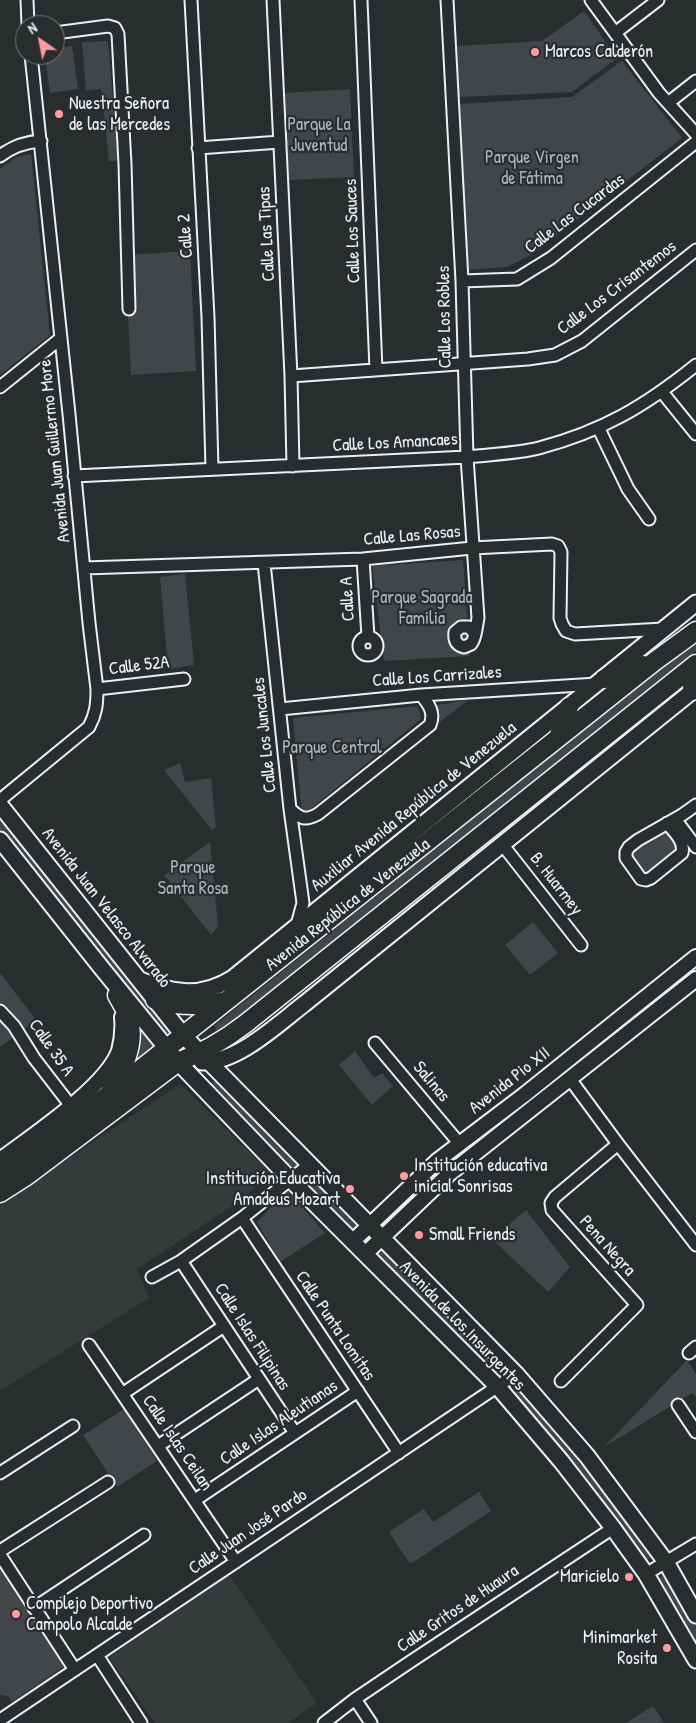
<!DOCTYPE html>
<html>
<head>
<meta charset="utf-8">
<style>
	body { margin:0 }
	#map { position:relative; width:696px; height:1723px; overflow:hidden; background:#2a2d2e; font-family:"Patrick Hand",sans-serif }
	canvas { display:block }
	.north { position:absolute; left:15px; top:15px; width:50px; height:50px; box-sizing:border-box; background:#2a2d2e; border:1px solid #767b7f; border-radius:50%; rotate:327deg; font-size:14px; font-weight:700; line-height:20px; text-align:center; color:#e8f1f8 }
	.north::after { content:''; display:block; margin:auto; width:18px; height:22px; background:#ff9aa2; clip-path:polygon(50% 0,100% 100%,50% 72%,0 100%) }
</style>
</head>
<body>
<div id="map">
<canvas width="696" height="1723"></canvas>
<div class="north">N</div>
</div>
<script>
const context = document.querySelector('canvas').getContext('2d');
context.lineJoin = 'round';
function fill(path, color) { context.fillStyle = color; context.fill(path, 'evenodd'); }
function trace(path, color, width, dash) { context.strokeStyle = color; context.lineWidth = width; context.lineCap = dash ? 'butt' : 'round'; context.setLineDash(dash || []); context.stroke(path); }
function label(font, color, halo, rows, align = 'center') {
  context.font = font + ' "Patrick Hand",sans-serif'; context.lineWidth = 4.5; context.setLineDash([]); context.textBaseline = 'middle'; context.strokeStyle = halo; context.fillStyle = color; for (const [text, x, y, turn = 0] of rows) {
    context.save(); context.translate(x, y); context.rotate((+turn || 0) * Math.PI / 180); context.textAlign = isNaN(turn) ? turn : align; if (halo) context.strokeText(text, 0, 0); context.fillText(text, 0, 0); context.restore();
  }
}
const built = new Path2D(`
	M180 1084 270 1172 244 1198 137 1269 149 1298 0 1391V1204Z
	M229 1575 317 1703 288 1723H155L109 1657Z`);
const green = new Path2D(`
	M584 11 617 58 572 92 459 97 457 46 542 41Z
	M108 41 118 160 109 162 101 89 86 91 82 42Z
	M72 46 78 89 50 93 45 55H55V48Z
	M622 61 682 138 531 255 507 267 468 270 460 104 572 97Z
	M350 89 354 177 289 180 285 93Z
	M31 154 50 335 0 375V169L16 157Z
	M190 251 196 371 131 375 125 255Z
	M463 560 470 656 384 661 372 566Z
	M185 574 194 665 168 669 160 577Z
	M696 640V651L219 1032 214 1026Z
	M469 700 437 724V705Z
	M418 706 421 719 302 816 293 718Z
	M180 763 185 782 211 778 216 827 212 830 164 770Z
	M0 819 22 843 173 1033 162 1038 0 834Z
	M668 820 691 849 648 884 624 855Z
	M210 842 218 926 211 935 164 875Z
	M533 922 558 953 530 975 505 945Z
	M696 960V970L627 1025 619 1028 621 1020Z
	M0 973 36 1020 0 1047Z
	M136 1023 156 1046 130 1067Z
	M611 1035 607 1042 382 1229 377 1223 467 1143 603 1036Z
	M355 1051 374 1078 382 1073 393 1086 372 1105 339 1065Z
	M218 1079 361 1226 352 1234 207 1087Z
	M287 1190 325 1233 280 1262 257 1222Z
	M526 1210 570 1267 548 1292 492 1239Z
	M384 1251 394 1258 499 1370 501 1376 494 1375 376 1256Z
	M687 1360 696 1374V1397L692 1393 604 1447Z
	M511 1392H519C566 1445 611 1498 654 1554L646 1562Z
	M124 1409 157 1461 117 1487 83 1435Z
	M479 1492 491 1511 410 1564 389 1532 424 1509 433 1522Z
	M0 1567 63 1662V1667L12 1702 8 1696 0 1695Z
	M665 1575 696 1626V1647L656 1579Z
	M653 1706 664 1723H626Z`);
const minor = new Path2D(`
	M27 0 28 25
	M191 0 208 317 212 469
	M273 0 291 376 293 466
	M361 0 376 370
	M447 0 462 281 467 457 478 618C476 627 476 638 471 644L464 647C456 645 454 640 455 632L461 627H469L474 633
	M591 0 659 93 696 134
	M55 33 108 26 115 28 118 34 125 164 129 309
	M615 33 658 0
	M668 103 696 81
	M198 148 280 142
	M0 156C13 146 25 142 41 141
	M462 281 517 279 551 258 696 142
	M291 376 528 359 555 355 582 341 696 250
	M0 387 61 338
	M662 392 696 434
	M599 429 628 489 649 519
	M74 476 467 457C491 454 515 454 539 448 603 431 645 406 696 365
	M363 559 368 637
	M264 563 290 809 303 903 297 925
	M84 568 363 559 472 548 552 544 558 546 561 552 560 618 562 624 566 631 575 634 663 629
	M359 646a9 9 0 1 1 18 0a9 9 0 1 1-18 0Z
	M97 689 184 679
	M280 709 421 695 597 684
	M0 800 89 727C96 714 97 704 97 689L89 623 69 414 31 55
	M290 809C301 819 305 821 318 814L430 725C435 713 429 704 421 695
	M675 819 696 847
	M667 823C674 832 685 841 682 853L651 878 646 880 641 879 626 858V852L629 847 638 840 682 815 696 805
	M502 844 581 945
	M0 1011 14 1026 34 1058 71 1106
	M375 1043 459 1143
	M570 1079 618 1144 696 1245
	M242 1218 399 1453
	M181 1261 295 1433
	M152 1277 181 1261 242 1218 310 1164
	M89 1345 236 1562
	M689 1353 696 1347
	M561 1381 637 1305 552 1210 551 1203 555 1197 618 1144
	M122 1394 224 1326
	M678 1405 696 1432
	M158 1446 259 1379
	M0 1473 73 1426
	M195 1500 358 1391
	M0 1551 108 1482
	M0 1555 75 1670
	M646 1574 696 1544
	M34 1608 144 1535
	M97 1655 141 1723
	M355 1699 371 1723
	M0 1720 516 1374
	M324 1723 355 1699 410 1662 613 1528`);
const tertiary = new Path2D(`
	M0 1160C32 1136 106 1087 119 1051 122 1040 123 1028 122 1017
	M353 1241 437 1161 524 1095 696 957
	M365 1254 449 1174 696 979`);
const secondary = new Path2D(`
	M0 805 183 1035 209 1062 516 1374 587 1456 666 1562 696 1615
	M0 840 100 966 178 1062 290 1179 498 1387 561 1461 613 1528 646 1574 696 1660
	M140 980C173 994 201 998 233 978L696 603
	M202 1062C237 1063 278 1024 304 1004L696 688`);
const primary = new Path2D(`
	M604 679 643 665
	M692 691 693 667
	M558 738 569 707
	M155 1000C178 1006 201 1007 225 1001
	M111 1086C125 1067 135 1043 129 1020 127 1011 121 1003 117 995
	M0 1177 36 1152 558 738 655 661 696 631
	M0 1193 25 1177 178 1062C204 1052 223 1041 245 1024L696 664`);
const markers = [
	[535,52,5,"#ff9aa2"],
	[59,114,5,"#ff9aa2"],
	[404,1176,5,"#ff9aa2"],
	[350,1189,5,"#ff9aa2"],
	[419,1235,5,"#ff9aa2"],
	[629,1577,5,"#ff9aa2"],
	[16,1614,5,"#ff9aa2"],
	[667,1648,5,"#ff9aa2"]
];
const poiNames = [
	["Marcos Calderón",545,52],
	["Nuestra Señora",69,104],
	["de las Mercedes",69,125],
	["Institución educativa",414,1166],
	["inicial Sonrisas",414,1187],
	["Institución Educativa",340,1179,"right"],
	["Amadeus Mozart",340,1200,"right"],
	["Small Friends",429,1235],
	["Maricielo",619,1577,"right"],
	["Complejo Deportivo",26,1604],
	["Campolo Alcalde",26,1625],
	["Minimarket",657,1638,"right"],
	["Rosita",657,1659,"right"]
];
const parkNames = [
	["Parque La",319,125],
	["Juventud",319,146],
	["Parque Virgen",532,158],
	["de Fátima",532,179],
	["Parque Sagrada",422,598],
	["Familia",422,619],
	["Parque Central",332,748],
	["Parque",193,868],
	["Santa Rosa",193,889]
];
const streetNames = [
	["Calle Las Cucardas",575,214,-37],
	["Calle Los Sauces",353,231,-92],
	["Calle Las Tipas",267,234,-93],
	["Calle 2",186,236,-94],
	["Calle Los Crisantemos",617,288,-37],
	["Calle Los Robles",445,317,-91],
	["Calle Los Amancaes",395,443,-3],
	["Avenida Juan Guillermo More",55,451,-96],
	["Calle Las Rosas",412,536,-5],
	["Calle A",348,599,-93],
	["Calle 52A",139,666,-7],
	["Calle Los Carrizales",437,677,-4],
	["Calle Los Juncales",265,735,-96],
	["Auxiliar Avenida República de Venezuela",414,807,-39],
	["B. Huarmey",556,884,52],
	["Avenida República de Venezuela",348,905,-38],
	["Avenida Juan Velasco Alvarado",106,908,52],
	["Calle 35 A",51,1048,55],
	["Avenida Pio XII",510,1081,-38],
	["Salinas",431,1082,50],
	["Pena Negra",607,1246,48],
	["Calle Punta Lomitas",335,1326,56],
	["Avenida de los Insurgentes",462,1326,46],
	["Calle Islas Filipinas",252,1337,57],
	["Calle Islas Aleutianas",279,1423,-34],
	["Calle Islas Ceilan",177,1443,56],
	["Calle Juan José Pardo",248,1532,-34],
	["Calle Gritos de Huaura",458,1609,-34]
];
fill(built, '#363a3b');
fill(green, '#424648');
trace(minor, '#e8f1f8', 15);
trace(tertiary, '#e8f1f8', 18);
trace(secondary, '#e8f1f8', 19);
trace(primary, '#e8f1f8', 21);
trace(minor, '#2a2d2e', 11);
trace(tertiary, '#2a2d2e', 14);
trace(secondary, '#2a2d2e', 15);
trace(primary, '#2a2d2e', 18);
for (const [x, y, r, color] of markers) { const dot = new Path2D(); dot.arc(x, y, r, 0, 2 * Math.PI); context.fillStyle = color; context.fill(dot); trace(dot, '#2a2d2e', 2); }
label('18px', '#e8f1f8', '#2a2d2e', poiNames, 'left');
label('18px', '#aeb5ba', '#2a2d2e', parkNames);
label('18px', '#e8f1f8', '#2a2d2e', streetNames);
</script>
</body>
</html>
